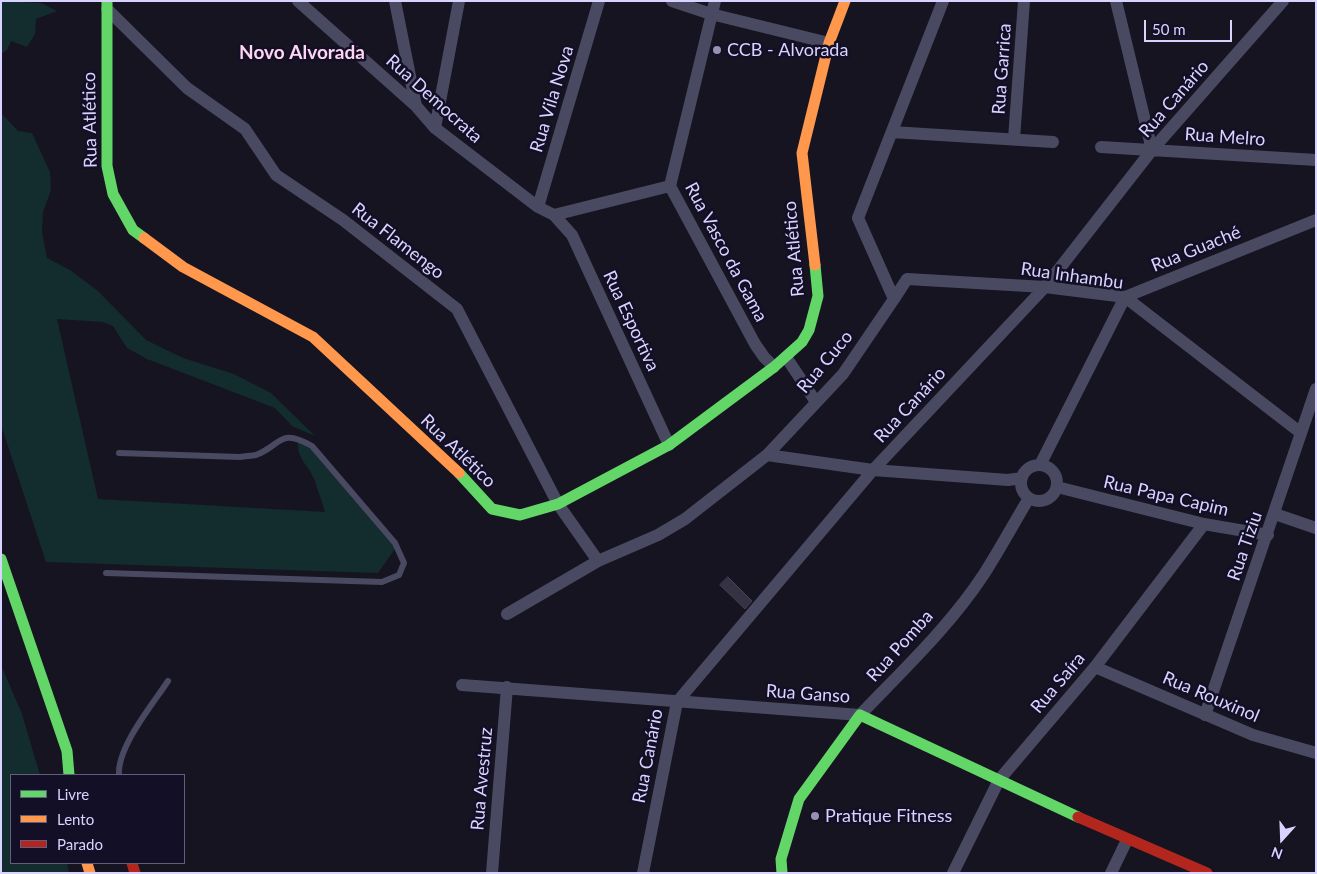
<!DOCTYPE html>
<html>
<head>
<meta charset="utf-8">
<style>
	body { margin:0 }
	#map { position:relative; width:1317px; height:874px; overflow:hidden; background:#161421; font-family:Lato,sans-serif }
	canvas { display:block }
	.frame { position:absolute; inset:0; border:2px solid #d9d4ff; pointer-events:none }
	.legend { position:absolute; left:10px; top:774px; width:175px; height:90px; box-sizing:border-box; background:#130f26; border:1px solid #625e7d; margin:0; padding:6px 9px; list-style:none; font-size:15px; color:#d9d4ff }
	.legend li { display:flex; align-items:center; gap:10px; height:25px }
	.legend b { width:25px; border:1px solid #625e7d }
	.north { position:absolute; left:1257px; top:814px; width:50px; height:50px; -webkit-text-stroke:4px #130f26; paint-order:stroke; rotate:200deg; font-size:14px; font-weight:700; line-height:20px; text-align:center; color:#d9d4ff }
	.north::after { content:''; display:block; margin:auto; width:18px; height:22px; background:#d9d4ff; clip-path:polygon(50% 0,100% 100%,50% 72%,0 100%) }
	.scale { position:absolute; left:1144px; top:20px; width:88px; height:22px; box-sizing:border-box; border:2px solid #d9d4ff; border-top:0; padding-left:6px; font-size:15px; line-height:18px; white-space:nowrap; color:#d9d4ff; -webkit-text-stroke:4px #130f26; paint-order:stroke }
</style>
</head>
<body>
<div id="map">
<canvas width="1317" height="874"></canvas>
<div class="frame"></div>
<ul class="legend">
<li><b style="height:6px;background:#63d668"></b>Livre</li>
<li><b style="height:6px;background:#ff974d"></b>Lento</li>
<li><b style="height:6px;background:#b3261e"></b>Parado</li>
</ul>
<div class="north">N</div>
<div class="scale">50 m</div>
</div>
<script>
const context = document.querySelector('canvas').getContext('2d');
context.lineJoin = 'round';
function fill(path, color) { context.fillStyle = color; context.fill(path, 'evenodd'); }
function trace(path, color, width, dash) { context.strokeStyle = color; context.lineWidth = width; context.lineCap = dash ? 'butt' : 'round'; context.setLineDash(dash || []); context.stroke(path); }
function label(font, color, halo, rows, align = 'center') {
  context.font = font + ' Lato,sans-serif'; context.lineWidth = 5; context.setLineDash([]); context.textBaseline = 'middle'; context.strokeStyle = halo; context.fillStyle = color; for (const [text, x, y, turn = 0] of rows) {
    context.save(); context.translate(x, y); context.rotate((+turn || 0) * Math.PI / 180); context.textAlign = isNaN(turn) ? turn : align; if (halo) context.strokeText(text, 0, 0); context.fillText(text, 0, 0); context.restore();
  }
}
const green = new Path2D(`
	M1 1 41 3 57 11 36 19 35 34 27 47 11 41 7 50 1 54Z
	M1 113 18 131 32 133 50 172 51 190 43 212 42 232 47 258 70 270 98 291 146 340 183 358 234 374 271 393 315 436 292 426 275 408 147 359 127 348 113 326 103 322 57 319 98 499 325 512C322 502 318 491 315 481 308 463 296 460 298 438L312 446 397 546 378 573 46 562 1 425Z
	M1 665 22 714 40 775H11V863H67L69 873H1Z`);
const building = new Path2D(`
	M728 577 752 601 745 609 720 585Z`);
const lane = new Path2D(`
	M106 573 382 582 399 575 404 563 395 543 312 446C279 427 282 445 256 455 251 456 245 456 240 457L119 453
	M119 775C117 747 153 704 168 681`);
const street = new Path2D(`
	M298 1 416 106 435 128 538 207 554 215 572 235 669 445
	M395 1 416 106
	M672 1 711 14 829 43
	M715 1 670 186 755 344 764 357 774 367
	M1116 1 1152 150
	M107 9 187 88 245 129 276 175 343 220 457 309 558 504 598 561
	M435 128 459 1
	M892 132 1053 142
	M1014 139 1024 1
	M1101 147 1316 160
	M538 207 599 1
	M554 215 670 186
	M894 299 907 279 1045 287 1125 297 1301 433
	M786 357 816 402
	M767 455 873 470 1008 480 1022 478
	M1040 465 1125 297 1316 220
	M1021 483a18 18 0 1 1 36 0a18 18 0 1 1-36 0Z
	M1057 487 1204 524 1268 535
	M1275 514 1316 528
	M507 614 598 561 658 535 685 519 767 455 843 374 894 299 858 218 943 1
	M1095 667 1253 735 1316 753
	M462 685 860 715C903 670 950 626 984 574 1000 549 1014 523 1029 498
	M1205 715 1316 389
	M492 873 507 687
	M643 873 677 702 873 470 1045 287 1152 150 1283 1
	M953 873 999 780 1095 667 1204 524
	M1111 873 1127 840`);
const fast = new Path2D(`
	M107 1V166L113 194 133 230 144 238
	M459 473 492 509 520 515 558 504 669 445 774 367 802 342 809 330 818 296 815 265
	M1 559 67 751 69 775
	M782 873 781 859 799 799 860 715 1078 817`);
const slow = new Path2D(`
	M144 238 183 267 313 337 459 473
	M815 265 802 153 829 43 845 1
	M87 863 90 873`);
const jam = new Path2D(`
	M1078 817 1207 873
	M132 863 135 873`);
const markers = [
	[717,50,5,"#9591b1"],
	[815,816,5,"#9591b1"]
];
const poiNames = [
	["CCB - Alvorada",727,50],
	["Pratique Fitness",825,816]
];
const streetNames = [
	["Rua Garrica",1002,69,-86],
	["Rua Democrata",434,99,42],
	["Rua Vila Nova",552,99,-73],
	["Rua Canário",1174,99,-49],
	["Rua Atlético",90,120,-91],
	["Rua Melro",1225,137,4],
	["Rua Flamengo",398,241,38],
	["Rua Atlético",794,249,-95],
	["Rua Guaché",1196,249,-22],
	["Rua Vasco da Gama",726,252,62],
	["Rua Inhambu",1072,276,8],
	["Rua Esportiva",631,321,65],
	["Rua Cuco",825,362,-50],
	["Rua Canário",910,405,-47],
	["Rua Atlético",458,451,44],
	["Rua Papa Capim",1166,496,13],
	["Rua Tiziu",1245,546,-71],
	["Rua Pomba",900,646,-48],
	["Rua Saíra",1058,683,-50],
	["Rua Ganso",808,694,4],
	["Rua Rouxinol",1211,697,23],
	["Rua Canário",648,756,-79],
	["Rua Avestruz",482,779,-85]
];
const neighbourhoodNames = [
	["Novo Alvorada",302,53]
];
fill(green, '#132c2d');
fill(building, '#343243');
trace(building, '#433f54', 1);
trace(lane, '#4a4962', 6);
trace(street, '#4a4962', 12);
trace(fast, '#63d668', 11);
trace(slow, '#ff974d', 11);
trace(jam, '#b3261e', 11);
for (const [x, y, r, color] of markers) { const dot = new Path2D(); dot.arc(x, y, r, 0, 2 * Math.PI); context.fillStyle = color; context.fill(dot); trace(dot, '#130f26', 2); }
label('18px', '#d9d4ff', '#130f26', poiNames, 'left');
label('18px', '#d9d4ff', '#130f26', streetNames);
label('bold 19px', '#ffd6f0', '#130f26', neighbourhoodNames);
</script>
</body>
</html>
